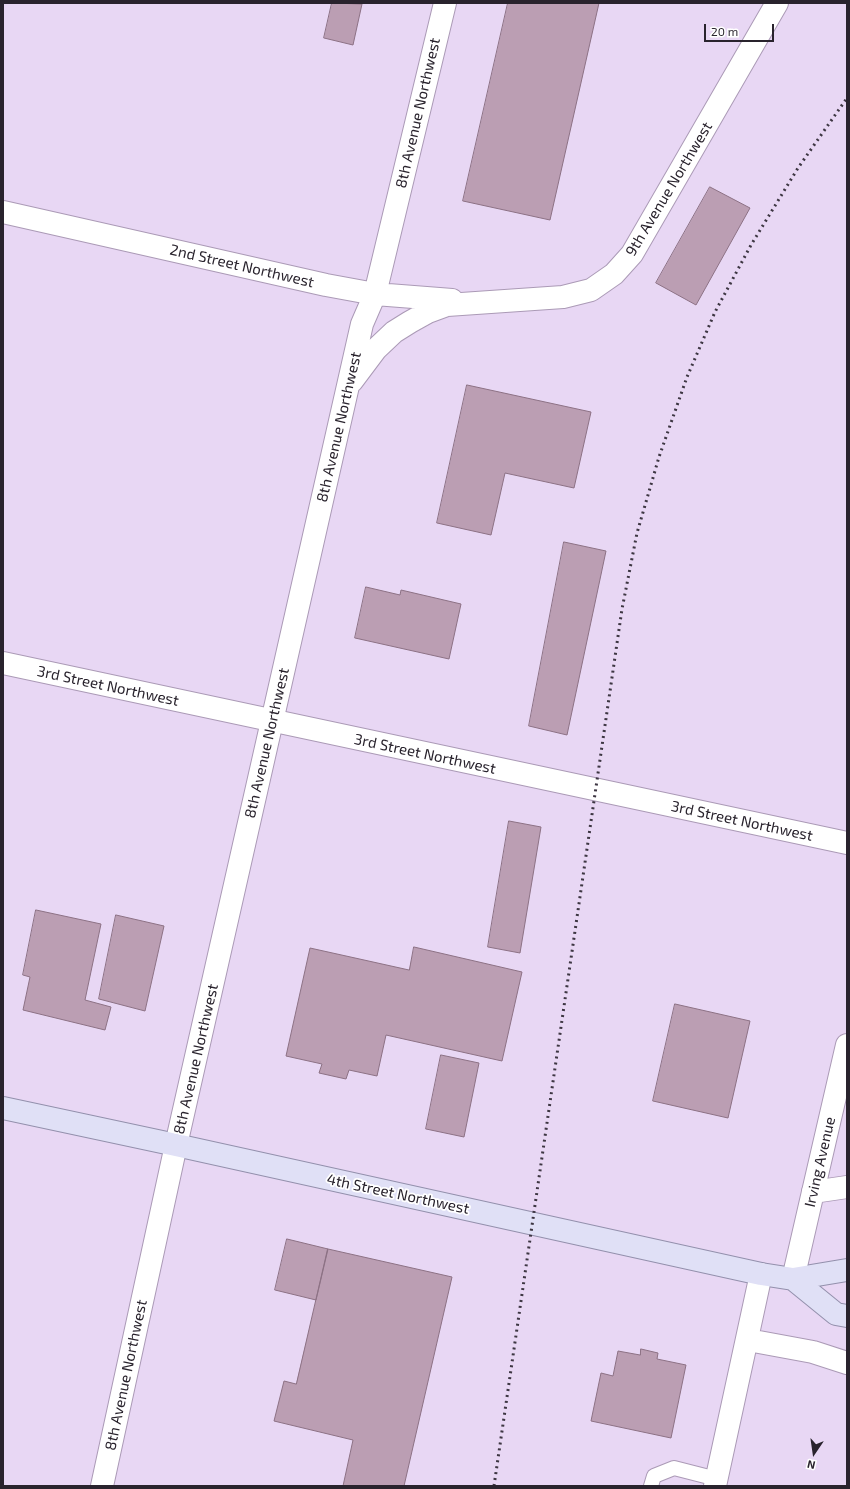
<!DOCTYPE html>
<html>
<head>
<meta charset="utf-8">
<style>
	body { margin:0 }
	#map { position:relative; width:850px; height:1489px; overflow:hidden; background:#e8d7f4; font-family:"Exo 2",sans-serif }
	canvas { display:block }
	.frame { position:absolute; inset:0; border:4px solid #29232d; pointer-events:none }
	.north { position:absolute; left:794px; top:1433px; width:40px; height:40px; -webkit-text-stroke:3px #fff; paint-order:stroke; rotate:193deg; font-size:11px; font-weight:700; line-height:16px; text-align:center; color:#29232d }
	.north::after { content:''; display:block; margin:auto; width:14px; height:18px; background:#29232d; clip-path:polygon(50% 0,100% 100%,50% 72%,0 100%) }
	.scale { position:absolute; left:704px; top:24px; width:70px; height:18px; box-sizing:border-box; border:2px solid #29232d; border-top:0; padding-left:5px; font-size:12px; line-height:14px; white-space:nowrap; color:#29232d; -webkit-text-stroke:3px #fff; paint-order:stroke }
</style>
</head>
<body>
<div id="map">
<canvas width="850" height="1489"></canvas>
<div class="frame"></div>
<div class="north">N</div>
<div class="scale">20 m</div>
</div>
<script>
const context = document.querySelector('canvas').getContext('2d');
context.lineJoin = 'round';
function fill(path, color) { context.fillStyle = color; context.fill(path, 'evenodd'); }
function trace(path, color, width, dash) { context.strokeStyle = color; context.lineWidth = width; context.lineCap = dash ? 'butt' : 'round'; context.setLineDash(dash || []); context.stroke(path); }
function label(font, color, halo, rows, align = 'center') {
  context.font = font + ' "Exo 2",sans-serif'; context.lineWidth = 3.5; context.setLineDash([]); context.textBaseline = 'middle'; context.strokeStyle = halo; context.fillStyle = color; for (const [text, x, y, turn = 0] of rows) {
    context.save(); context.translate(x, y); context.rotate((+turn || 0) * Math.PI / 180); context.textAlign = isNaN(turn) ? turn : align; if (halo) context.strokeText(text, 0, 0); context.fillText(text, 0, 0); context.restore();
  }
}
const building = new Path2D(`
	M332 3 362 4 353 45 324 38Z
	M508 3H599L550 220 463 201Z
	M710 187 750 208 696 305 656 283Z
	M467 385 591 412 574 488 505 473 491 535 437 523Z
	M564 542 606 551 567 735 529 726Z
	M366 587 400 595 401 590 461 604 449 659 355 638Z
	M509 821 541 827 520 953 488 947Z
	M36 910 101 924 85 1000 111 1007 105 1030 23 1010 30 977 23 975Z
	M116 915 164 926 145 1011 99 999Z
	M414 947 522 972 502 1061 386 1035 377 1076 349 1070 346 1079 319 1073 322 1064 286 1056 310 948 409 970Z
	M675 1004 750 1021 728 1118 653 1101Z
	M441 1055 479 1063 464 1137 426 1129Z
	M287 1239 328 1249 316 1300 275 1290Z
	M328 1249 452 1277 404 1486H343L353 1440 274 1421 284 1381 296 1384Z
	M641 1349 658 1353 657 1359 686 1365 671 1438 591 1421 601 1373 613 1376 618 1351 640 1355Z`);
const lane = new Path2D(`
	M651 1486 654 1476 674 1468 717 1479`);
const street = new Path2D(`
	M3 212 326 285 375 294
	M3 663 847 843
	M813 1192 847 1045
	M748 1340 813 1352 847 1363
	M715 1486 761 1274`);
const secondary = new Path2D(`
	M375 294 452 300
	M352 381 376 349 394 332 410 322 428 312 447 305 563 297 591 290 614 274 632 254 777 3
	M793 1279 813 1192 847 1187
	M102 1486 176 1145 362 324 375 294 445 3`);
const primary = new Path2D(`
	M3 1108 176 1145 761 1274 793 1279 847 1270
	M793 1279 836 1314 847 1316`);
const rail = new Path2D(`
	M494 1486 622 609 637 533 659 457 687 377 715 312 751 245 798 168 847 98`);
const streetNames = [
	["8th Avenue Northwest",418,113,-77],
	["9th Avenue Northwest",669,189,-59],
	["2nd Street Northwest",242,266,13],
	["8th Avenue Northwest",339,427,-77],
	["3rd Street Northwest",108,686,12],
	["8th Avenue Northwest",267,743,-77],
	["3rd Street Northwest",425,754,12],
	["3rd Street Northwest",742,821,12],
	["8th Avenue Northwest",196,1059,-77],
	["Irving Avenue",820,1162,-77],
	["4th Street Northwest",398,1194,12],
	["8th Avenue Northwest",126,1375,-78]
];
fill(building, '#bb9eb3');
trace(building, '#8c7184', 1);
trace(lane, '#ab9ab6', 16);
trace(street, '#ab9ab6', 24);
trace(secondary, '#ab9ab6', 24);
trace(primary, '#9390ac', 24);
trace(lane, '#fff', 14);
trace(street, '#fff', 22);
trace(secondary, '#fff', 22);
trace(primary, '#e0e0f6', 22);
trace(rail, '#3d3642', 3, [2, 4]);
label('15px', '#29232d', '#fff', streetNames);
</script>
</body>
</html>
